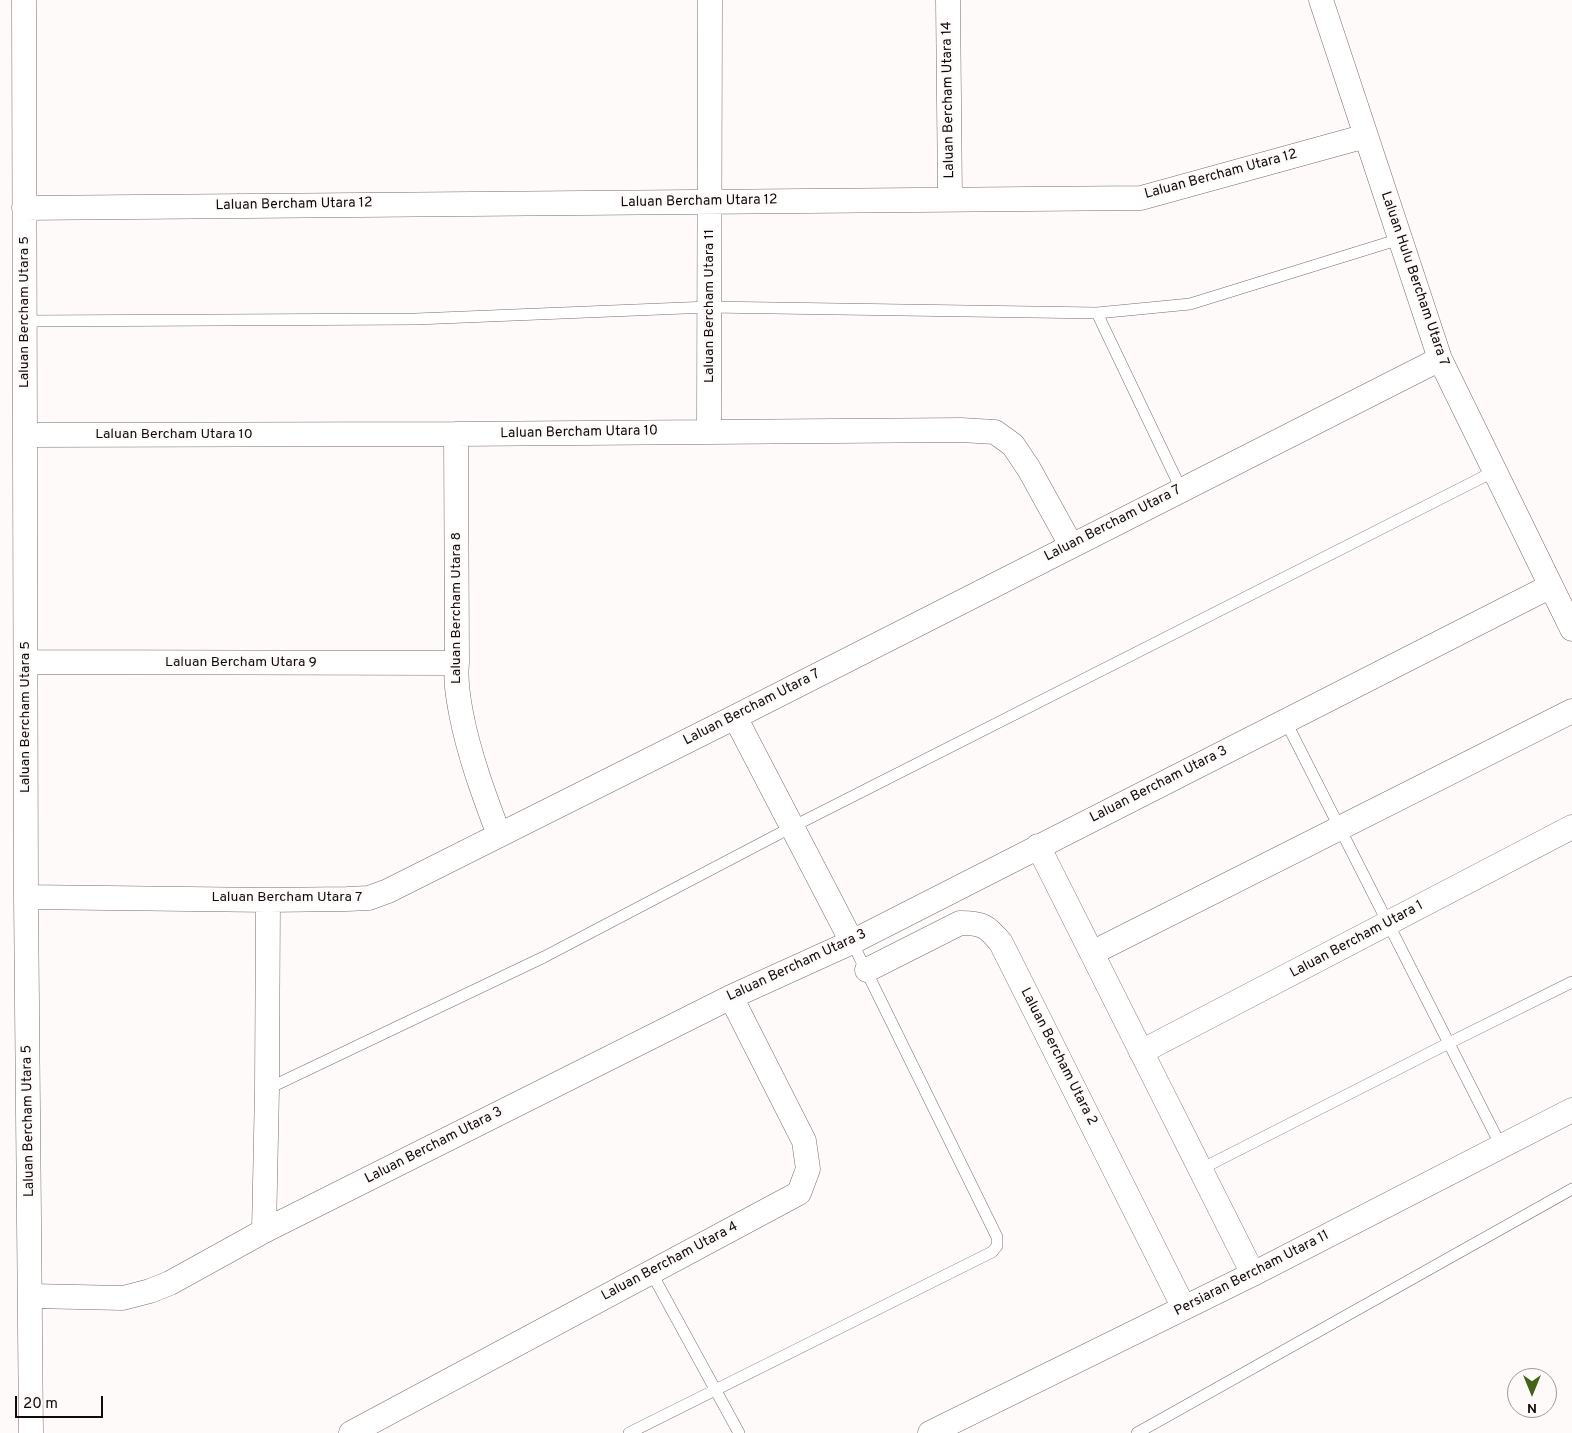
<!DOCTYPE html>
<html>
<head>
<meta charset="utf-8">
<style>
	body { margin:0 }
	#map { position:relative; width:1572px; height:1433px; overflow:hidden; background:#fefaf9; font-family:Overpass,sans-serif }
	canvas { display:block }
	.north { position:absolute; left:1507px; top:1368px; width:50px; height:50px; box-sizing:border-box; background:#fefaf9; border:1px solid #9f9a99; border-radius:50%; rotate:180deg; font-size:14px; font-weight:700; line-height:20px; text-align:center; color:#100b0a }
	.north::after { content:''; display:block; margin:auto; width:18px; height:22px; background:#436318; clip-path:polygon(50% 0,100% 100%,50% 72%,0 100%) }
	.scale { position:absolute; left:15px; top:1396px; width:88px; height:22px; box-sizing:border-box; border:2px solid #100b0a; border-top:0; padding-left:6px; font-size:15px; line-height:18px; white-space:nowrap; color:#100b0a; -webkit-text-stroke:4px #fefaf9; paint-order:stroke }
</style>
</head>
<body>
<div id="map">
<canvas width="1572" height="1433"></canvas>
<div class="north">N</div>
<div class="scale">20 m</div>
</div>
<script>
const context = document.querySelector('canvas').getContext('2d');
context.lineJoin = 'round';
function trace(path, color, width, dash) { context.strokeStyle = color; context.lineWidth = width; context.lineCap = dash ? 'butt' : 'round'; context.setLineDash(dash || []); context.stroke(path); }
function label(font, color, halo, rows, align = 'center') {
  context.font = font + ' Overpass,sans-serif'; context.lineWidth = 4.5; context.setLineDash([]); context.textBaseline = 'middle'; context.strokeStyle = halo; context.fillStyle = color; for (const [text, x, y, turn = 0] of rows) {
    context.save(); context.translate(x, y); context.rotate((+turn || 0) * Math.PI / 180); context.textAlign = isNaN(turn) ? turn : align; if (halo) context.strokeText(text, 0, 0); context.fillText(text, 0, 0); context.restore();
  }
}
const service = new Path2D(`
	M1097 313 1181 489
	M25 321 416 319 709 307 1097 313 1190 304 1400 239
	M1285 720 1501 1146
	M267 1089 544 957 792 827 1495 471
	M1201 1169 1449 1043 1572 982
	M651 1272 739 1433
	M629 1433 992 1252 997 1246V1237L852 942
	M1137 1433 1572 1189`);
const minor = new Path2D(`
	M24 0 26 897 31 1433
	M948 0 950 199
	M1321 0 1440 359 1572 629
	M24 208 1141 198 1366 136
	M709 431 710 0
	M456 434 457 663C455 680 458 697 461 713 469 755 484 795 499 835
	M25 435 456 434 961 430 995 432 1013 445 1029 469 1071 545
	M26 662 457 663
	M735 717 852 942
	M1038 846 1253 1274
	M26 897 268 900 347 899 369 898 388 891 735 717 1440 359
	M1092 953 1572 711
	M867 970 960 923C983 923 987 926 1001 943L1184 1308
	M1141 1052 1572 827
	M264 1231 267 1089 268 900
	M31 1296 123 1298 150 1291 170 1283 264 1231 731 997 852 942 1551 586
	M351 1433 799 1193 808 1169 804 1141 731 997
	M930 1433 1253 1274 1572 1110`);
const streetNames = [
	["Laluan Bercham Utara 14",949,100,-91],
	["Laluan Bercham Utara 12",1221,175,-15],
	["Laluan Bercham Utara 12",699,202,-1],
	["Laluan Bercham Utara 12",294,205,-1],
	["Laluan Hulu Bercham Utara 7",1414,279,71],
	["Laluan Bercham Utara 11",710,306,-90],
	["Laluan Bercham Utara 5",25,312,-90],
	["Laluan Bercham Utara 10",579,433,-1],
	["Laluan Bercham Utara 10",174,435],
	["Laluan Bercham Utara 7",1113,524,-27],
	["Laluan Bercham Utara 8",457,608,-90],
	["Laluan Bercham Utara 9",241,663],
	["Laluan Bercham Utara 7",752,708,-27],
	["Laluan Bercham Utara 5",26,717,-90],
	["Laluan Bercham Utara 3",1159,785,-27],
	["Laluan Bercham Utara 7",287,898],
	["Laluan Bercham Utara 1",1357,940,-28],
	["Laluan Bercham Utara 3",797,966,-25],
	["Laluan Bercham Utara 2",1058,1057,63],
	["Laluan Bercham Utara 5",29,1121,-91],
	["Laluan Bercham Utara 3",434,1146,-27],
	["Laluan Bercham Utara 4",670,1262,-28],
	["Persiaran Bercham Utara 11",1252,1274,-27]
];
trace(service, '#7c6c6b', 12);
trace(minor, '#7c6c6b', 25);
trace(service, '#fff', 11);
trace(minor, '#fff', 24);
label('14px', '#100b0a', '#fefaf9', streetNames);
</script>
</body>
</html>
